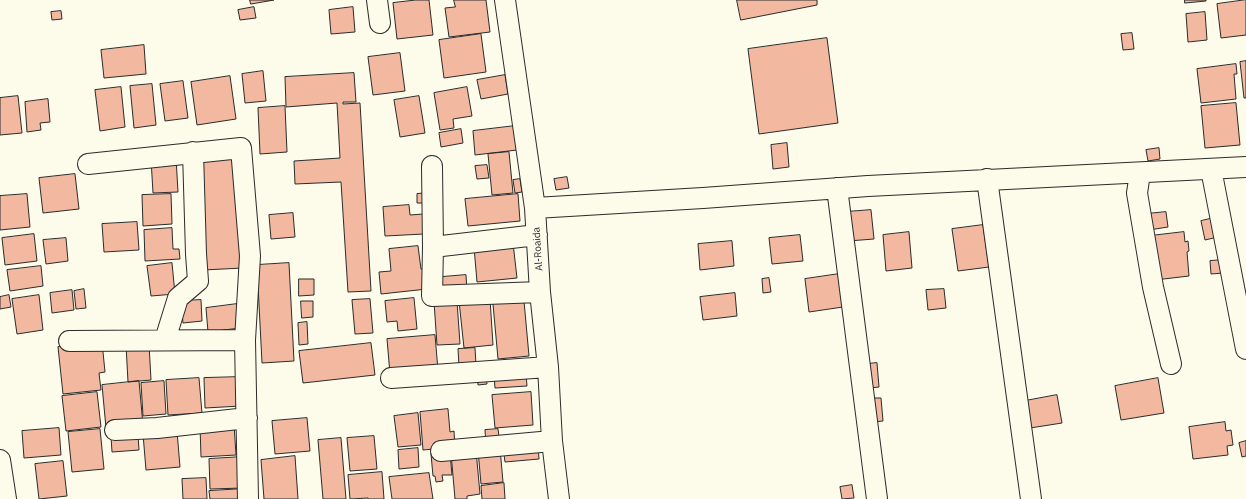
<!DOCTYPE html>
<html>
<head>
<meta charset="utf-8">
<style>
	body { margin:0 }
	canvas { display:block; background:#fdfbea }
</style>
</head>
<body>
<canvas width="1246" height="499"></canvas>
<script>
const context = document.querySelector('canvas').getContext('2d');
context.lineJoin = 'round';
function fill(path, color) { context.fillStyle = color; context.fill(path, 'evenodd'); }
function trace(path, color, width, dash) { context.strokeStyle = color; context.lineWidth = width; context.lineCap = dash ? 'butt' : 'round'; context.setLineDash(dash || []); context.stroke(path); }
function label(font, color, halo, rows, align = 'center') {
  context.font = font + ' "IBM Plex Sans",sans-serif'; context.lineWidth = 3; context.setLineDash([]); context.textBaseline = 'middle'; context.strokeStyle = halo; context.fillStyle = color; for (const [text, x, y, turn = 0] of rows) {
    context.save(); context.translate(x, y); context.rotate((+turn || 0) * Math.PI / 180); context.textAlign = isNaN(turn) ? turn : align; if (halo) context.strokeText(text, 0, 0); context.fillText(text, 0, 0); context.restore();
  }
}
const building = new Path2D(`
	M250 0H274L251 4Z
	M416 0H429L433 35 397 39 393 3Z
	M454 0H486L490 32 449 37 445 8 455 7Z
	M737 0H817V5L741 20Z
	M1185 0H1206V1L1185 3Z
	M1246 0V35L1221 38 1217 4Z
	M254 7 256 18 240 20 238 10Z
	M353 7 355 32 331 34 329 10Z
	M61 11 62 19 52 20 51 12Z
	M1205 12 1207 40 1188 42 1186 14Z
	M1132 33 1134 49 1123 50 1121 34Z
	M481 34 486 72 444 78 439 40Z
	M827 38 838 123 759 134 748 49Z
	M144 45 146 74 104 78 101 50Z
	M400 53 405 91 373 95 368 57Z
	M1246 61V98H1244L1240 62Z
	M1236 64 1237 74H1234L1236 99 1201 103 1197 69Z
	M263 71 266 101 245 103 242 74Z
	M354 73 356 102H343V104L360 103 371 291 348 292 341 182 295 184 294 161 340 158 337 103 286 107 285 77Z
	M505 75 508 94 481 99 477 80Z
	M230 76 236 119 197 125 191 82Z
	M183 81 188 118 165 121 160 84Z
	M152 84 156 125 134 128 130 86Z
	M121 87 125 127 100 131 95 90Z
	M467 87 472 116 453 119 454 128 440 130 434 93Z
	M18 96 22 133 0 135V98Z
	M419 96 425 133 400 137 394 100Z
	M48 99 50 122 40 123 41 130 27 132 25 102Z
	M1236 103 1240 145 1205 148 1201 106Z
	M285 106 287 152 260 154 258 108Z
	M515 126 517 150 475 155 473 131Z
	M461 129 463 143 441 147 439 133Z
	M787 143 789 167 773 169 771 145Z
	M1159 148 1160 159 1148 161 1146 150Z
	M509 152 513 193 492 195 488 154Z
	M237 156 243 268 203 270 198 158Z
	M176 157 178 192 153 193 151 159Z
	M487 165 489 178 477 179 475 166Z
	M75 174 79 209 43 213 39 178Z
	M567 177 569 188 556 190 554 179Z
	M520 179 522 192 515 193 513 180Z
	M429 193V203H417V194Z
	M27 194 30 227 0 230V196Z
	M171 194 172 224 143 226 142 195Z
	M518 194 520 221 468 226 465 199Z
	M409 205 410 215 423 214 424 234 385 236 383 207Z
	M871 210 874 239 848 241 846 212Z
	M1166 212 1168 227 1149 230 1146 214Z
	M293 213 295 237 271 239 269 215Z
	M1214 218 1218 237 1205 240 1201 221Z
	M137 222 139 250 104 252 102 224Z
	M983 225 989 267 958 271 952 229Z
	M172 228 173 249H179L180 259 145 261 144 230Z
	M909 232 912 268 886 271 883 235Z
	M1184 232 1185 242 1188 241 1189 251 1187 252 1189 276 1155 280 1150 236Z
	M34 234 37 261 5 265 2 238Z
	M800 235 803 261 772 264 769 238Z
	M66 238 68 261 46 264 43 240Z
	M732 241 734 266 700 270 698 244Z
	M513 243 517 278 477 282 474 247Z
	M418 246 421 269H425L427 289 381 294 379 272 391 271 389 249Z
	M1223 260V273L1211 274 1210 261Z
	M172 263 175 294 151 296 147 266Z
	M289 263 294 361 262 363 257 265Z
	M41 266 43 286 10 291 7 270Z
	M839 274 843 307 809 312 805 279Z
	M466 275 467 292 443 294 442 277Z
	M769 278 771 292 763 293 762 279Z
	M299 279H314V295L299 296Z
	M84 289 86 308 76 309 74 291Z
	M944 289 946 308 928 310 926 290Z
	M72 290 74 310 52 313 50 293Z
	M735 293 737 316 703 320 700 297Z
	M9 295 11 307 0 309V297Z
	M39 295 43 330 17 334 12 299Z
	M414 298 417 329 398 331 397 321 387 322 385 301Z
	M370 299 373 333 355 334 352 300Z
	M490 299 493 345 464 348 459 301Z
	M201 300 202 321 183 323 181 301Z
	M301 301H313V317L302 318Z
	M457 301 460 344 437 345 434 302Z
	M524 301 529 356 498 359 493 304Z
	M237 304 240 328 208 332 206 308Z
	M307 322 308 344 299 345 298 323Z
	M435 335 438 370 390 374 387 339Z
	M102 342 105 372 99 373 101 390 63 394 58 347Z
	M371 343 375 375 303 383 299 351Z
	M149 344 151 380 128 382 126 345Z
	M475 348 476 365 459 366 458 349Z
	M525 362 527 386 495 388 493 364Z
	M877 363 879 387 870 388 867 364Z
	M486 373 487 384 478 385 477 374Z
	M240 377 241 406 205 408 204 378Z
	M199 378 202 413 168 415 166 380Z
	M1158 378 1164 413 1121 420 1115 386Z
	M139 381 143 425 106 428 102 385Z
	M164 381 166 414 143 416 141 383Z
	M97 392 101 427 66 431 62 396Z
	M531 392 533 425 495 428 492 395Z
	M1057 395 1062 423 1030 428 1025 401Z
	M871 398H881L883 421 872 422Z
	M448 409 450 432 454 431 455 447 423 450 420 412Z
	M418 413 421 445 398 447 394 416Z
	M307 418 310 451 275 454 272 421Z
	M1225 422 1226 431 1231 430 1233 445 1227 446 1228 455 1193 459 1189 427Z
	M234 424 236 455 201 457 200 426Z
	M59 428 61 455 24 458 22 431Z
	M100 429 104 469 72 472 68 432Z
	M498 429 500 444 486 445 485 430Z
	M177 431 180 467 146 470 143 434Z
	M138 435 139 450 112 452 111 437Z
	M374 436 377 469 350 471 347 438Z
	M341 438 346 499H323L318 440Z
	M1246 441V456L1242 457 1239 443Z
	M538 444 539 459 505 462 503 447Z
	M418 448 419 467 399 469 398 450Z
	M500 448 503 482 481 484 478 450Z
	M476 450 480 494 467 496V499H455L451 453Z
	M450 453 452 475H442L443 481 436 482 435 476H433L431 454Z
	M295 456 298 499H264L261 460Z
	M242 457 243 488 210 489 209 459Z
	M63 461 67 496 39 499 35 464Z
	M382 472 384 499H368V498L350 499 348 475Z
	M429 473 433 499H392L389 477Z
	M206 478 207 499H183L182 479Z
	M504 483 505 499H482L481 486Z
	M852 485 854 498 842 499 840 487Z
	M243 489V499H210L209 491Z`);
const minor = new Path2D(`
	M377 0 380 23
	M505 0 535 208 540 292 548 367 552 441 559 499
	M88 164 241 148 250 256 245 340 248 499
	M432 166 433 247 432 296 540 292
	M1211 169 1246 349
	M1140 173 1137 193 1153 287 1171 364
	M987 179 1031 499
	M837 188 877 499
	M535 208 703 198 868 186 1246 167
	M433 247 537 235
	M165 340 178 298 198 281 196 254 193 152
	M69 341 245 340
	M391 378 548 367
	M115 430 157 428 247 418
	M441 451 552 441
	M0 460 6 499`);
const streetNames = [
	["Al-Roaida",538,249,-94]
];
fill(building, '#f2b8a0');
trace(building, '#2b2b2b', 1);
trace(minor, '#2b2b2b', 22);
trace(minor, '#fdfbea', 20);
label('10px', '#2b2b2b', '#fdfbea', streetNames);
</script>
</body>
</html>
